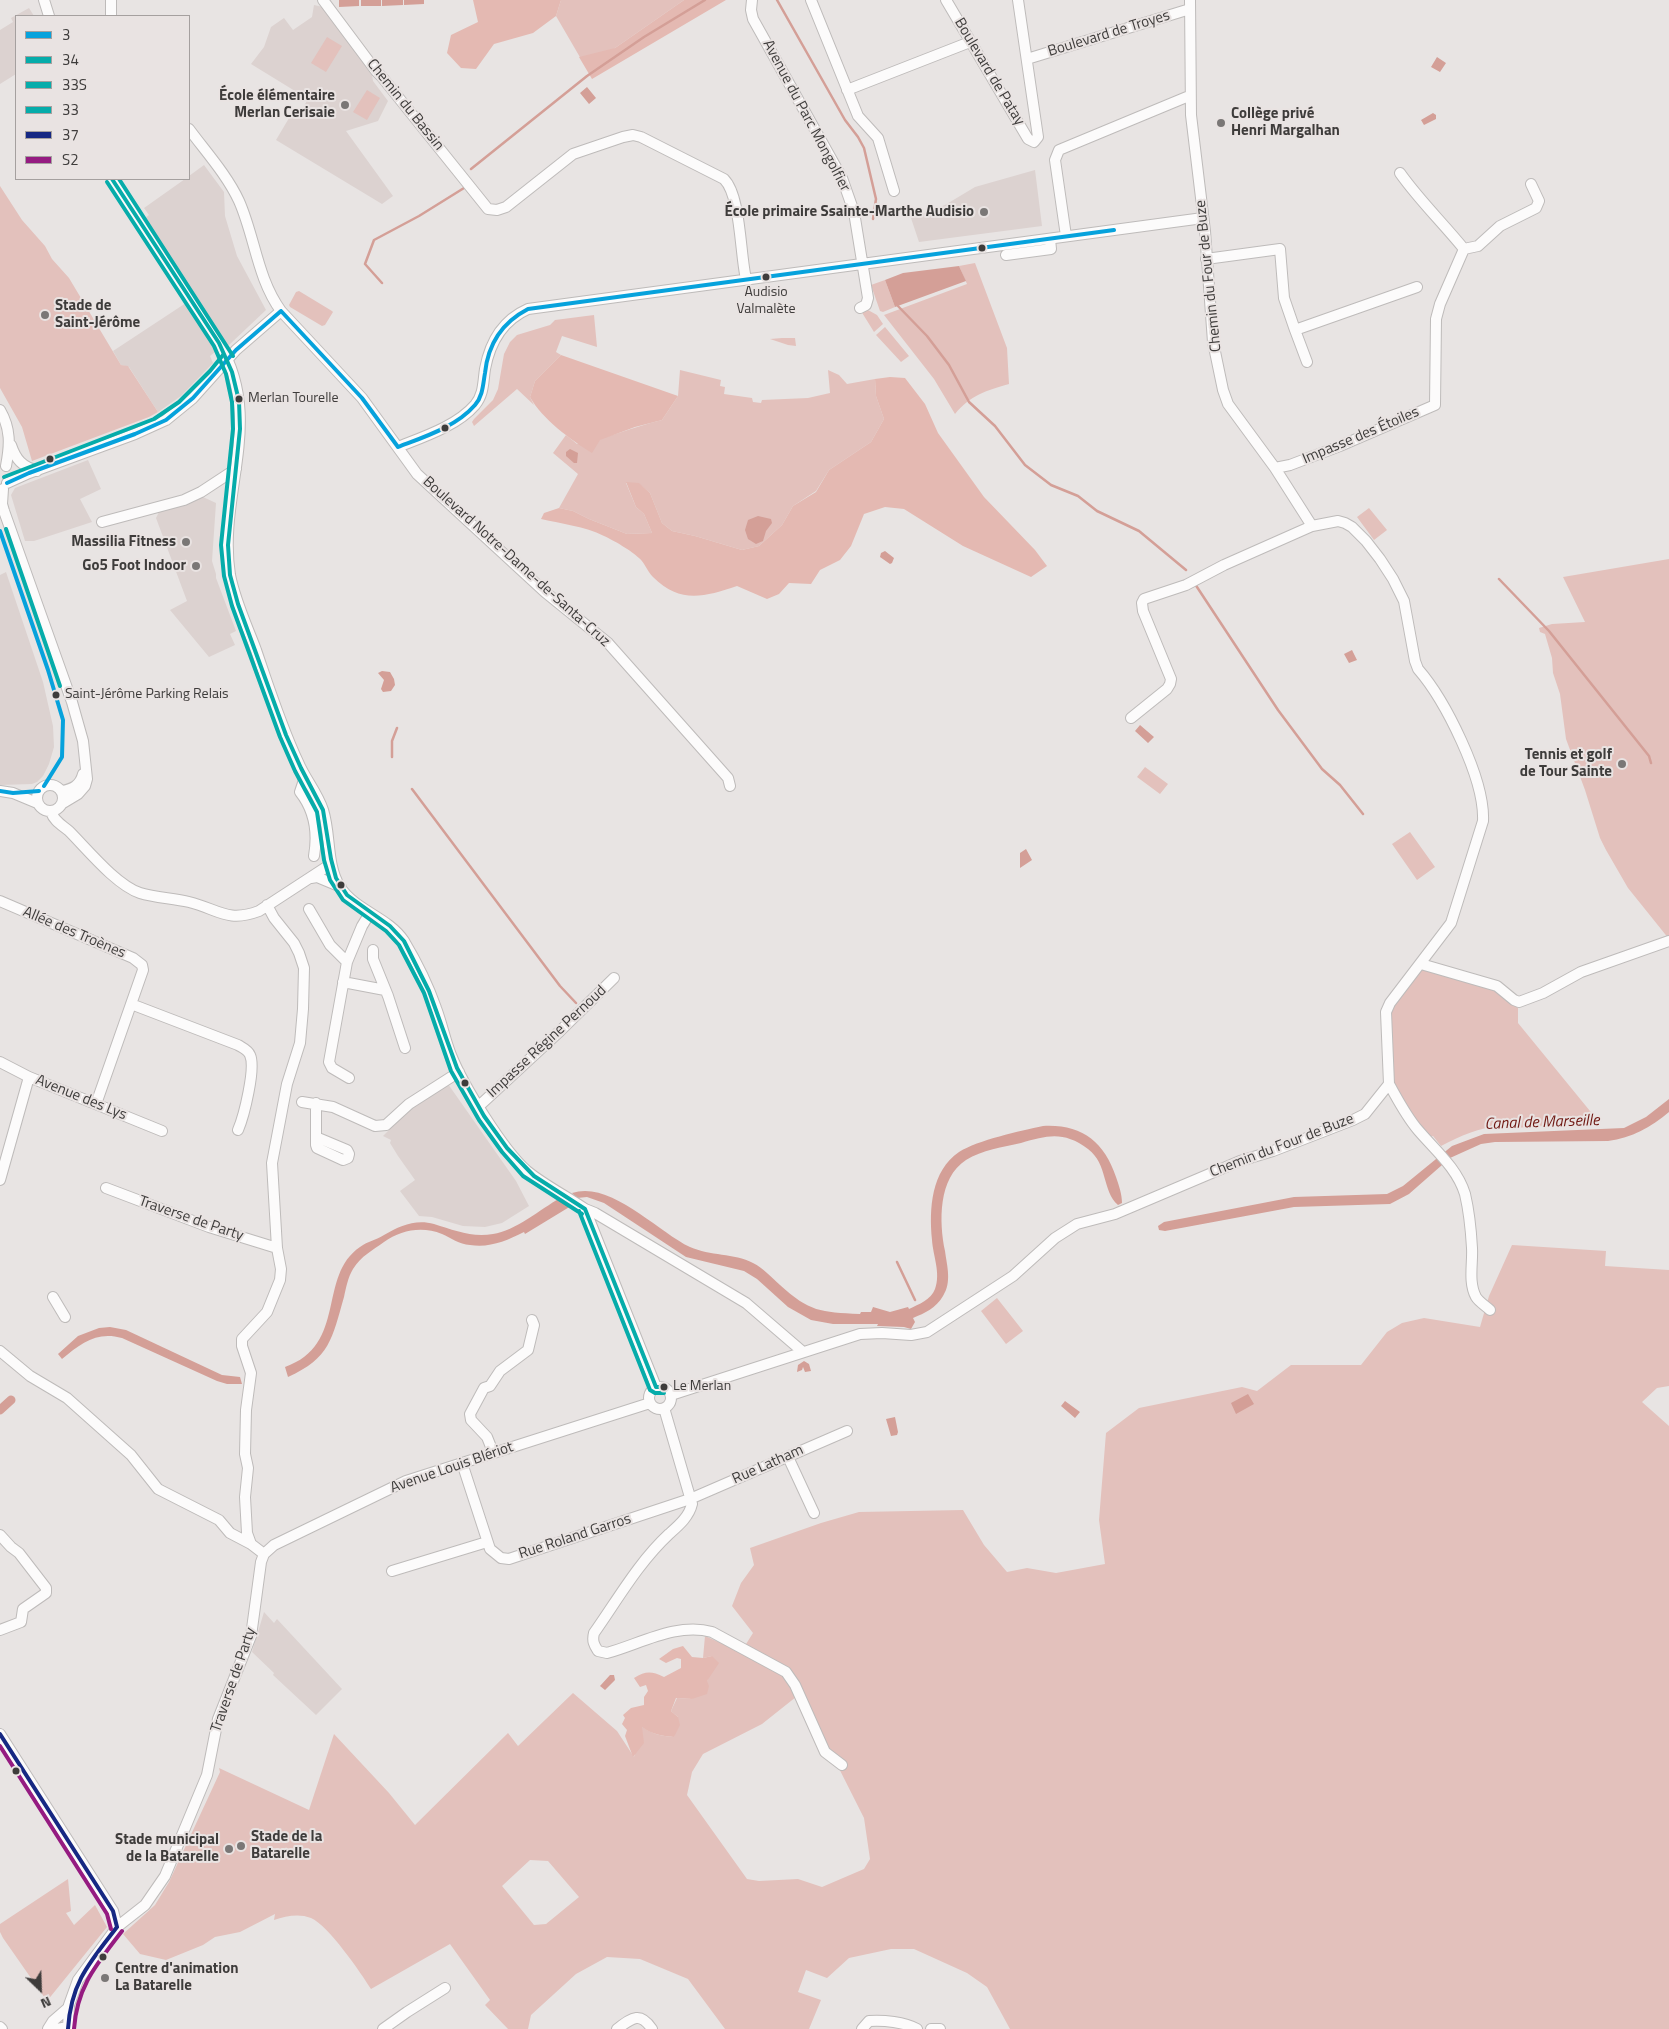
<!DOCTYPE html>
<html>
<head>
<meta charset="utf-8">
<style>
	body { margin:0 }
	#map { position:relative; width:1669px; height:2029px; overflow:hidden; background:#e8e4e3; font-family:"Titillium Web",sans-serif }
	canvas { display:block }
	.legend { position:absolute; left:15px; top:15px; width:175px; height:165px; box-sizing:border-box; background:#e9e3e2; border:1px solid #a5a09f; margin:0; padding:6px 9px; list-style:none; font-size:15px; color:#3e3c3b }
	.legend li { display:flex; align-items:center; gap:10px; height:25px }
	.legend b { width:25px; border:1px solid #a5a09f }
	.north { position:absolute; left:15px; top:1964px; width:50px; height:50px; -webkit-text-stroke:4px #e9e3e2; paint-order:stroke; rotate:156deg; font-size:14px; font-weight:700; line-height:20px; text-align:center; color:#3e3c3b }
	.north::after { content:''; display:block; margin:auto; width:18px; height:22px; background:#3e3c3b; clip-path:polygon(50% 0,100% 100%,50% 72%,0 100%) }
</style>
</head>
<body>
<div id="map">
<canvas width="1669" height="2029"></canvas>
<ul class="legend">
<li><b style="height:6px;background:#06a2dc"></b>3</li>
<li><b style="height:6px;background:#06acaa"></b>34</li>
<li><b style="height:6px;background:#06acaa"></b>33S</li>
<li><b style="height:6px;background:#06acaa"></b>33</li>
<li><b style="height:6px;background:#162883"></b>37</li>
<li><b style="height:6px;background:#951b81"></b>S2</li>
</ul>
<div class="north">N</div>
</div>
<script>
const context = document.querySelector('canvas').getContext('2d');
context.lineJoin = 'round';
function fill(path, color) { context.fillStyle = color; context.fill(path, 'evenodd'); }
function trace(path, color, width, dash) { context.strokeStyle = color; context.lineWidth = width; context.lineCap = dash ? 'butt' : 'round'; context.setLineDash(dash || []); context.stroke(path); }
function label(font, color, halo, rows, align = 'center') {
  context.font = font + ' "Titillium Web",sans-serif'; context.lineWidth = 4; context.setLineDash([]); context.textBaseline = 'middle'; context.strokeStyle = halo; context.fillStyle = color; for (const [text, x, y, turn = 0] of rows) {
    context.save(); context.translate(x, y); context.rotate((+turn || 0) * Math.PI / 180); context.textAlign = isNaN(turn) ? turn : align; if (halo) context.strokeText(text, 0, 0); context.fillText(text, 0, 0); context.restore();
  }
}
const built = new Path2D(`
	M314 5 323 7 372 75 373 81 388 101 378 121 346 131 393 196 382 204 276 140 295 108 301 111 308 99 251 64 264 47 271 27 284 18 293 30 312 17Z
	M29 8 34 16H16V74L0 84V30L13 22 11 18Z
	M204 165 224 192 225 216 237 256 266 310 229 345 225 344 210 356 213 363 181 396 158 412 129 367 121 365 113 351 195 297 144 219 149 215 144 208 185 179H189V176Z
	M1035 170 1042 226 919 242 911 218 945 205 975 187Z
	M88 460 101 489 80 499 92 522 34 541H25L11 495 15 488Z
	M203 497 216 503 212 561 216 574V578L236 631 230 634 235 645 209 657 170 610 187 601 156 518 160 510Z
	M6 572 43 682 53 726 54 747 49 764 43 776 37 782 32 784 0 785V575Z
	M448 1084 516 1181 529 1206 502 1223 485 1227 463 1226 432 1217 419 1216 400 1191 415 1180 398 1156 390 1143 391 1140 383 1136 408 1111Z
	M264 1612 274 1623 277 1619 342 1689 316 1715 273 1675 274 1673 252 1652Z`);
const green = new Path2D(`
	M561 0H684L615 48 588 71 556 16Z
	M327 37 342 46 326 72 311 63Z
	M367 90 380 98 367 120 353 112Z
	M0 186 22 220 45 246 52 259 69 278 121 365 128 366 158 412 149 417 32 461 22 427 0 388Z
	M975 263 1007 348 1009 384C985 391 971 395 955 414L934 379 884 315 967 284 959 266Z
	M885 280 895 307 883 312 880 311 871 285Z
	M299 291 332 311 333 312 325 325 322 326 290 307 289 305 296 292Z
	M868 310 877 315 883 324 874 332 861 311Z
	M594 315 597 347 562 336 556 352 561 355 535 381 530 397 534 405 517 389 474 426 472 422 474 419 493 400 498 389 504 354 510 342 517 335 550 325 555 320Z
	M885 327 909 356 901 362 876 335Z
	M782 338H795L796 346 788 345 770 339Z
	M680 370 721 380 720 386 725 387 724 394 752 398 753 402 761 403 762 400 808 398 830 393 828 370 839 375 847 384 875 379 876 396 884 419 871 442 829 470 816 491 793 506 782 525 759 546 742 550 695 536 672 531 662 523 650 493 638 483H626L636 507 644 514 652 533 627 534 589 519 573 511 559 508 578 474 553 453 566 435 577 444C606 439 633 427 662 420L678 396Z
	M1369 508 1387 530 1374 540 1357 517Z
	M1669 559V939L1628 888 1606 850 1600 838 1585 790 1566 739 1560 694 1553 673 1552 658 1545 634 1540 632 1539 628 1552 624 1585 622 1563 577Z
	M1145 767 1168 784 1160 794 1137 777Z
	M1410 832 1435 867 1417 880 1392 844Z
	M1428 968 1496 988 1518 1008V1023L1599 1122 1515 1128C1486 1123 1465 1134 1441 1146L1433 1136 1429 1137 1414 1121 1396 1089 1392 1075 1390 1010 1420 969Z
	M1512 1245 1606 1251 1605 1266 1669 1270V1386L1657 1388 1642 1402 1669 1426V2029H1010L987 1987 967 1973 914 1949H891L849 1958 827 1978 806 1970 798 1992 821 2000 809 2029H725L688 1979 640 1959 607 1957 576 1974 531 2015 528 2029H508L485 2005 490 2000 450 1944 371 1989C361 1973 328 1925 311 1918 299 1913 286 1916 274 1920L275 1914 240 1932 215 1937 203 1945 166 1960 140 1954 123 1934 155 1905 169 1882 220 1772 219 1768 309 1810 334 1734 389 1793 415 1825 508 1733 518 1746 573 1693 617 1731 634 1757 641 1726C652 1734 661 1736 674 1737L678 1717 671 1711 677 1698 692 1699 707 1681 712 1656 703 1658 705 1636 741 1652 753 1633 732 1606 741 1583 754 1565 750 1548 821 1523 859 1512 963 1510 984 1545 1007 1572 1027 1568 1056 1573 1105 1564 1099 1520 1106 1433 1139 1408 1242 1387 1257 1391 1291 1365H1361L1387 1332 1402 1323 1424 1318 1480 1327 1489 1296ZM801 1693 864 1818 870 1859 864 1869 822 1887 798 1879 759 1881 747 1879 687 1795 692 1772 703 1754 762 1724ZM530 1860 548 1861 579 1897 546 1924 534 1925 502 1886Z
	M997 1298 1023 1331 1006 1344 981 1311Z
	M68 1879 71 1911 66 1913 74 1925 95 1905 107 1927 47 2001 3 1938 0 1932V1924Z`);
const forest = new Path2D(`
	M473 0H561L556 16 533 33 494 44 476 69 461 68 447 53 451 35 478 22Z
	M684 0H726L592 79 579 57 615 48Z
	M561 355 678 396 662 420 635 427 600 440 592 453C571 440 542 419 530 397L535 381Z
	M890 377 905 378 925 404 938 433 984 497 1035 550 1047 566 1031 577 963 546 904 509 885 507 864 514 851 546 840 560 820 570 811 584 789 583 779 594 767 599 737 586C704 597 680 604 653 577 647 571 645 563 639 558 632 551 613 540 604 536 584 526 562 524 541 519L544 513 559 508 573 511 589 519 627 534 652 533 644 514 636 507 626 482 639 483 650 493 662 523 672 531 695 536 742 550 759 546 782 525 793 506 816 492 829 470 871 442 884 419 876 396 875 379Z
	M683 1646 692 1657 703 1658 712 1656 719 1663 707 1681 709 1686 707 1694 692 1699 676 1698 671 1711 678 1717 680 1725 674 1737C661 1736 652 1734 642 1727L644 1743 633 1757 625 1736 627 1730 622 1724 625 1718 623 1715 631 1708 644 1705V1697L648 1691 646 1685 640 1687 634 1678C646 1671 651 1671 664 1677L681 1668V1659L677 1658 666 1663 659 1659 673 1649Z`);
const water = new Path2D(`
	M339 0H359V6L339 7Z
	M361 0H381V6H361Z
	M382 0H403V5L382 6Z
	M404 0H424V4L404 5Z
	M1437 57 1446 63 1440 72 1431 67Z
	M587 87 596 98 589 104 580 93Z
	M1433 113 1436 115V119L1424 125 1421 120Z
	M959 266 966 281 895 307 885 280 903 273Z
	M570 449 578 453 577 463H574L566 456V452Z
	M758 516 771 519 772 523 766 531 763 541 756 544 748 539 745 530 748 520Z
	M885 551 894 558 892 563 890 564 880 557 881 553Z
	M1352 650 1357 660 1349 663 1344 654Z
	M382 671 390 672 394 679 395 685 391 691 383 692 381 689 384 680 378 673Z
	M1140 725 1154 737 1148 743 1135 731Z
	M1026 849 1032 860 1020 868V853Z
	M1669 1099V1112C1651 1127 1632 1138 1608 1141L1495 1142 1481 1144 1450 1158 1409 1194 1390 1204 1294 1207 1165 1231 1159 1230 1158 1226 1164 1222 1294 1197 1387 1194 1403 1186 1452 1146 1484 1134 1624 1128 1646 1117Z
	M1043 1126C1081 1124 1104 1141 1116 1177 1119 1186 1122 1194 1122 1203L1118 1205C1102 1191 1108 1164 1088 1149 1064 1131 1048 1135 1021 1143 1003 1147 982 1150 966 1160 938 1178 939 1222 945 1251 947 1266 952 1282 943 1296 936 1308 925 1313 913 1318L915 1322 911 1329 904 1327 877 1326 878 1324H833L811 1320 788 1307 757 1279 744 1271 686 1257 604 1203 587 1197 577 1198 572 1193C610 1180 657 1231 690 1247 710 1256 734 1253 753 1263 763 1268 772 1278 780 1285 810 1312 820 1312 860 1314L861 1312H871L873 1307 890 1312 908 1307 909 1309C919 1304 931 1300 935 1289 941 1273 933 1256 932 1240 929 1209 931 1171 959 1152 978 1140 1020 1131 1043 1126Z
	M560 1198 571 1206 525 1234 524 1232C506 1241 490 1248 470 1245 459 1244 451 1238 442 1234 422 1226 401 1230 384 1242 373 1250 361 1256 353 1269 348 1277 346 1288 344 1297 332 1339 330 1358 288 1377L285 1367C348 1345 317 1276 360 1247 368 1241 376 1240 384 1235 400 1226 415 1219 434 1224 454 1230 472 1238 493 1234 515 1231 541 1209 560 1198Z
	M99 1328 110 1327 126 1330 222 1375 240 1377 242 1384H227L217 1381 122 1338C97 1331 81 1343 62 1359L58 1354 78 1336Z
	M804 1361 809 1364 811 1371 805 1372 803 1367 802 1370 797 1372 798 1365Z
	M1248 1394 1254 1404 1236 1414 1231 1403Z
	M1065 1401 1080 1412 1075 1418 1061 1406Z
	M895 1417 898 1432 897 1435 891 1436 886 1419Z
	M610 1675H614L615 1680 605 1690 600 1686Z`);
const stream = new Path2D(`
	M777 0 845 120 858 137 864 148 876 199 873 219
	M471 169 587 76 644 37 705 0
	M382 283 365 264 374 240 419 216 464 188
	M896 304 927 336 949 365 969 402 995 426 1025 465 1051 485 1078 496 1097 511 1139 531 1186 570
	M1499 579 1549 631 1649 756 1651 763
	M1195 584 1278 710 1322 769 1340 785 1363 814
	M392 757V741L397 728
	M412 789 560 986 576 1003
	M897 1262 915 1300`);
const canal = new Path2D(`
	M0 1410 11 1400`);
const minor = new Path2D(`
	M44 0 49 16
	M323 0 376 71 382 77 488 209 497 210 506 207 573 154 623 137 633 135 641 137 724 179C741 196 740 254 746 279
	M752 0 751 10 753 19 842 178 854 212 868 298 866 305 860 308
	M811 0 858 116 878 138 894 191
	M946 0 1028 139 1034 142 1038 137 1018 0
	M1190 0 1191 115 1205 231 1213 342 1223 390 1228 404 1275 468 1312 526
	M111 16V0
	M1027 59 1190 9
	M847 90 970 42
	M189 129C206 152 227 175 239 201 255 237 257 278 281 311L362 398 417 474 545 592 608 643 728 778 730 786
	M112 179 219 343C266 421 217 494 230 575 235 601 247 626 256 650 269 688 281 726 298 762 305 779 317 792 323 810 331 835 326 864 340 887 356 911 388 917 404 941 416 961 428 985 436 1008 442 1024 445 1040 451 1055 463 1085 503 1150 527 1171 544 1185 566 1196 585 1209L595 1213 746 1303 803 1352
	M1066 236 1055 160 1059 150 1189 96
	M1464 249 1478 246 1500 226 1536 208 1539 201 1531 184
	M1006 255 1051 249 1050 239
	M1206 259 1280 249 1284 298 1295 330 1417 287
	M1295 330 1307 362
	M0 410C11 429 10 445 6 466
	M11 445C16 460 22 466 37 471
	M398 447C423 437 457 426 475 405 484 394 483 382 485 369 490 342 503 320 528 309L1203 218
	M1275 468 1290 465 1340 446 1435 405 1436 319 1440 304 1464 249C1443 223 1419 200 1400 173
	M7 483 29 473 135 434 166 420 193 398 236 350 281 311
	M3 489 2 504 4 511 72 702 83 741 87 779 85 786 78 794 63 803
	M102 522 184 500 201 492 236 469
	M305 777 300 792C315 811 318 833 314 856
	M37 798a13 13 0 1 1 26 0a13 13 0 1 1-26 0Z
	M0 791 13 793 37 803
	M62 791C72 789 80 786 83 774
	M51 812C54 821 62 825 69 831 87 849 116 885 140 893 156 898 173 898 189 902 218 909 227 923 259 911L331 864
	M311 878 317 877 341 887
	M0 901 133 958 142 965 143 970 96 1104
	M309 909 330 945 347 962
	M373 950V959L388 996 405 1048
	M1421 964 1497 986 1514 1000 1519 1002 1543 993 1581 972 1669 941
	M343 982 385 990
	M131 1004 238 1045C243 1048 248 1050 250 1055 256 1068 244 1116 238 1130
	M0 1062 29 1077 162 1131
	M349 1078 332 1068 329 1062 347 962 362 926 370 913
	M1389 1084C1398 1100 1406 1116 1418 1130 1435 1150 1457 1168 1465 1194 1469 1211 1471 1230 1472 1248 1473 1263 1468 1282 1476 1297 1479 1302 1486 1306 1490 1310
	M302 1102 333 1107 375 1126 386 1125 409 1104 459 1072
	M316 1103V1145L317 1148 343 1160 348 1158 349 1154 347 1150 316 1137
	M479 1106 560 1031 614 978
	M0 1180 29 1077
	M106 1188 209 1227 277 1248
	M585 1209 656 1387
	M53 1297 65 1317
	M0 1351 30 1376 67 1398 131 1455 158 1489 219 1520 230 1533 251 1544 264 1554
	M649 1398a11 11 0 1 1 22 0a11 11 0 1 1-22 0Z
	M671 1395 860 1334 882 1333 911 1335 927 1332 1013 1276 1055 1238 1077 1224 1115 1214 1240 1161 1273 1151 1353 1120 1365 1114 1389 1084 1386 1012 1390 1003 1451 923 1483 821C1485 779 1445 700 1418 669L1415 661 1404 601 1393 579 1380 559 1366 541 1352 527 1345 523 1338 521 1312 526 1224 565 1186 585 1144 599 1142 603 1143 611 1171 679 1170 684 1167 689 1131 718
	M664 1408 692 1504C689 1517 678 1526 669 1534 638 1563 618 1599 594 1633 592 1641 594 1645 598 1651L607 1653C640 1644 677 1622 712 1632L786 1672 795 1685 825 1752 842 1765
	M493 1452 487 1437 471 1420 470 1414 484 1388 490 1386 500 1371 528 1350 534 1325 532 1320
	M788 1457 814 1513
	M462 1463 490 1549 501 1558 509 1559 690 1499 847 1431
	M0 1535 11 1547 19 1553 46 1588V1593L23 1609 21 1622 0 1630
	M251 1544 247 1533 245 1497 248 1468 245 1454 246 1410 251 1373 242 1346V1339L267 1312 280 1280 281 1269 277 1248 272 1163 287 1084 300 1043 303 1009 304 968 299 953 294 943 274 918 267 905
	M392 1571 487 1542
	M0 1734 113 1911 117 1927
	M0 2027 2 2029
	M48 2029 53 2021 68 2008
	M57 2029 68 2027
	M68 2029 69 2005 78 1980 117 1927 145 1905 165 1876 207 1775 218 1719 251 1636 261 1562 264 1554 274 1545 406 1481 650 1403
	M383 2029 407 2012 445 1988
	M617 2029C632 2018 640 2011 652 2029
	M862 2029 869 2021C884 2020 904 2022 917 2029
	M931 2029H940`);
const bus1 = new Path2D(`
	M281 311 362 398 398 447
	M398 447C424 437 456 427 475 405 483 396 483 384 485 373 488 344 503 322 528 309L1114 230
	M7 483 29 473 135 434 166 420 193 398 236 350 281 311
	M0 531 48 670 63 720 62 757 44 786
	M0 791 13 793 39 791`);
const bus2 = new Path2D(`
	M112 179 219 343 232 372 239 401 240 429 228 545 230 575 238 604 286 735 301 768 323 810 331 859 336 878 347 895 390 926 404 941 429 991 457 1068 484 1116 507 1148 534 1176 585 1209
	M585 1209 656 1387H664`);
const bus3 = new Path2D(`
	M107 182 214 346 226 374 232 402 233 429 221 545 224 576 232 606 280 737 295 771 317 812 324 860 330 880 343 900 386 931 399 945 424 993 451 1071 479 1120 502 1152 523 1176 582 1214
	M579 1211 650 1390 655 1393H664`);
const bus4 = new Path2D(`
	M119 179 233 356
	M4 477 154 419 179 402 210 371 223 355
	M6 529 60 686`);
const bus5 = new Path2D(`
	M0 1734 113 1911 117 1927
	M68 2029C71 1982 90 1962 117 1927`);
const bus6 = new Path2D(`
	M0 1746 107 1914 111 1929
	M74 2029C77 1986 97 1964 122 1931`);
const markers = [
	[345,105,5,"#7a7776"],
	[1221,123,5,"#7a7776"],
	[984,212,5,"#7a7776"],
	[982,248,4.5,"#3e3c3b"],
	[766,277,4.5,"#3e3c3b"],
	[45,315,5,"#7a7776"],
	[239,399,4.5,"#3e3c3b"],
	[445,428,4.5,"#3e3c3b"],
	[50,459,4.5,"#3e3c3b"],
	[186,542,5,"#7a7776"],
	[196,566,5,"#7a7776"],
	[56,695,4.5,"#3e3c3b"],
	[1622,764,5,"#7a7776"],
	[341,885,4.5,"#3e3c3b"],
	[465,1083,4.5,"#3e3c3b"],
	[664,1387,4.5,"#3e3c3b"],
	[16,1771,4.5,"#3e3c3b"],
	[241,1846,5,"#7a7776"],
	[229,1849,5,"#7a7776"],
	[103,1957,4.5,"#3e3c3b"],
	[105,1978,5,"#7a7776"]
];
const busNames = [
	["Audisio",766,293,"center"],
	["Valmalète",766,310,"center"],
	["Merlan Tourelle",248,399],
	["Saint-Jérôme Parking Relais",65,695],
	["Le Merlan",673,1387]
];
const streetNames = [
	["Boulevard de Troyes",1109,34,-17],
	["Boulevard de Patay",989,72,59],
	["Chemin du Bassin",405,105,51],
	["Avenue du Parc Mongolfier",806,116,62],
	["Chemin du Four de Buze",1209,276,-96],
	["Impasse des Étoiles",1361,436,-23],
	["Boulevard Notre-Dame-de-Santa-Cruz",516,562,42],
	["Allée des Troènes",74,933,23],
	["Impasse Régine Pernoud",547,1042,-43],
	["Avenue des Lys",81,1098,22],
	["Chemin du Four de Buze",1282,1146,-21],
	["Traverse de Party",191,1219,19],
	["Rue Latham",768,1465,-24],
	["Avenue Louis Blériot",452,1468,-19],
	["Rue Roland Garros",575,1537,-18],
	["Traverse de Party",234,1680,-71]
];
const poiNames = [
	["École élémentaire",335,96],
	["Merlan Cerisaie",335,113],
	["Collège privé",1231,114,"left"],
	["Henri Margalhan",1231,131,"left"],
	["École primaire Ssainte-Marthe Audisio",974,212],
	["Stade de",55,306,"left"],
	["Saint-Jérôme",55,323,"left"],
	["Massilia Fitness",176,542],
	["Go5 Foot Indoor",186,566],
	["Tennis et golf",1612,755],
	["de Tour Sainte",1612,772],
	["Stade de la",251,1837,"left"],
	["Batarelle",251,1854,"left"],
	["Stade municipal",219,1840],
	["de la Batarelle",219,1857],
	["Centre d'animation",115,1969,"left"],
	["La Batarelle",115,1986,"left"]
];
const waterNames = [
	["Canal de Marseille",1542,1123,-2]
];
fill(built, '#dcd2d0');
fill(green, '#e3c1bc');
fill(forest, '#e4b9b2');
fill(water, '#d49f97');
trace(stream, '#d49f97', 2.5);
trace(canal, '#d49f97', 9);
trace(minor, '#bebbba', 12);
trace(minor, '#fcfbfb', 10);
trace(bus1, '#06a2dc', 4);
trace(bus2, '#06acaa', 4);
trace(bus3, '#06acaa', 4);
trace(bus4, '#06acaa', 4);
trace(bus5, '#162883', 4);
trace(bus6, '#951b81', 4);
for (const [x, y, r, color] of markers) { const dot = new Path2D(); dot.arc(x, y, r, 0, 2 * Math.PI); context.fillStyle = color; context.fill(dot); trace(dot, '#e9e3e2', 2); }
label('14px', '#3e3c3b', '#e9e3e2', busNames, 'left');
label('15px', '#3e3c3b', '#e9e3e2', streetNames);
label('bold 15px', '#3e3c3b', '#e9e3e2', poiNames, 'right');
label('italic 16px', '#701812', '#e9e3e2', waterNames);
</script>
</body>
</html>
